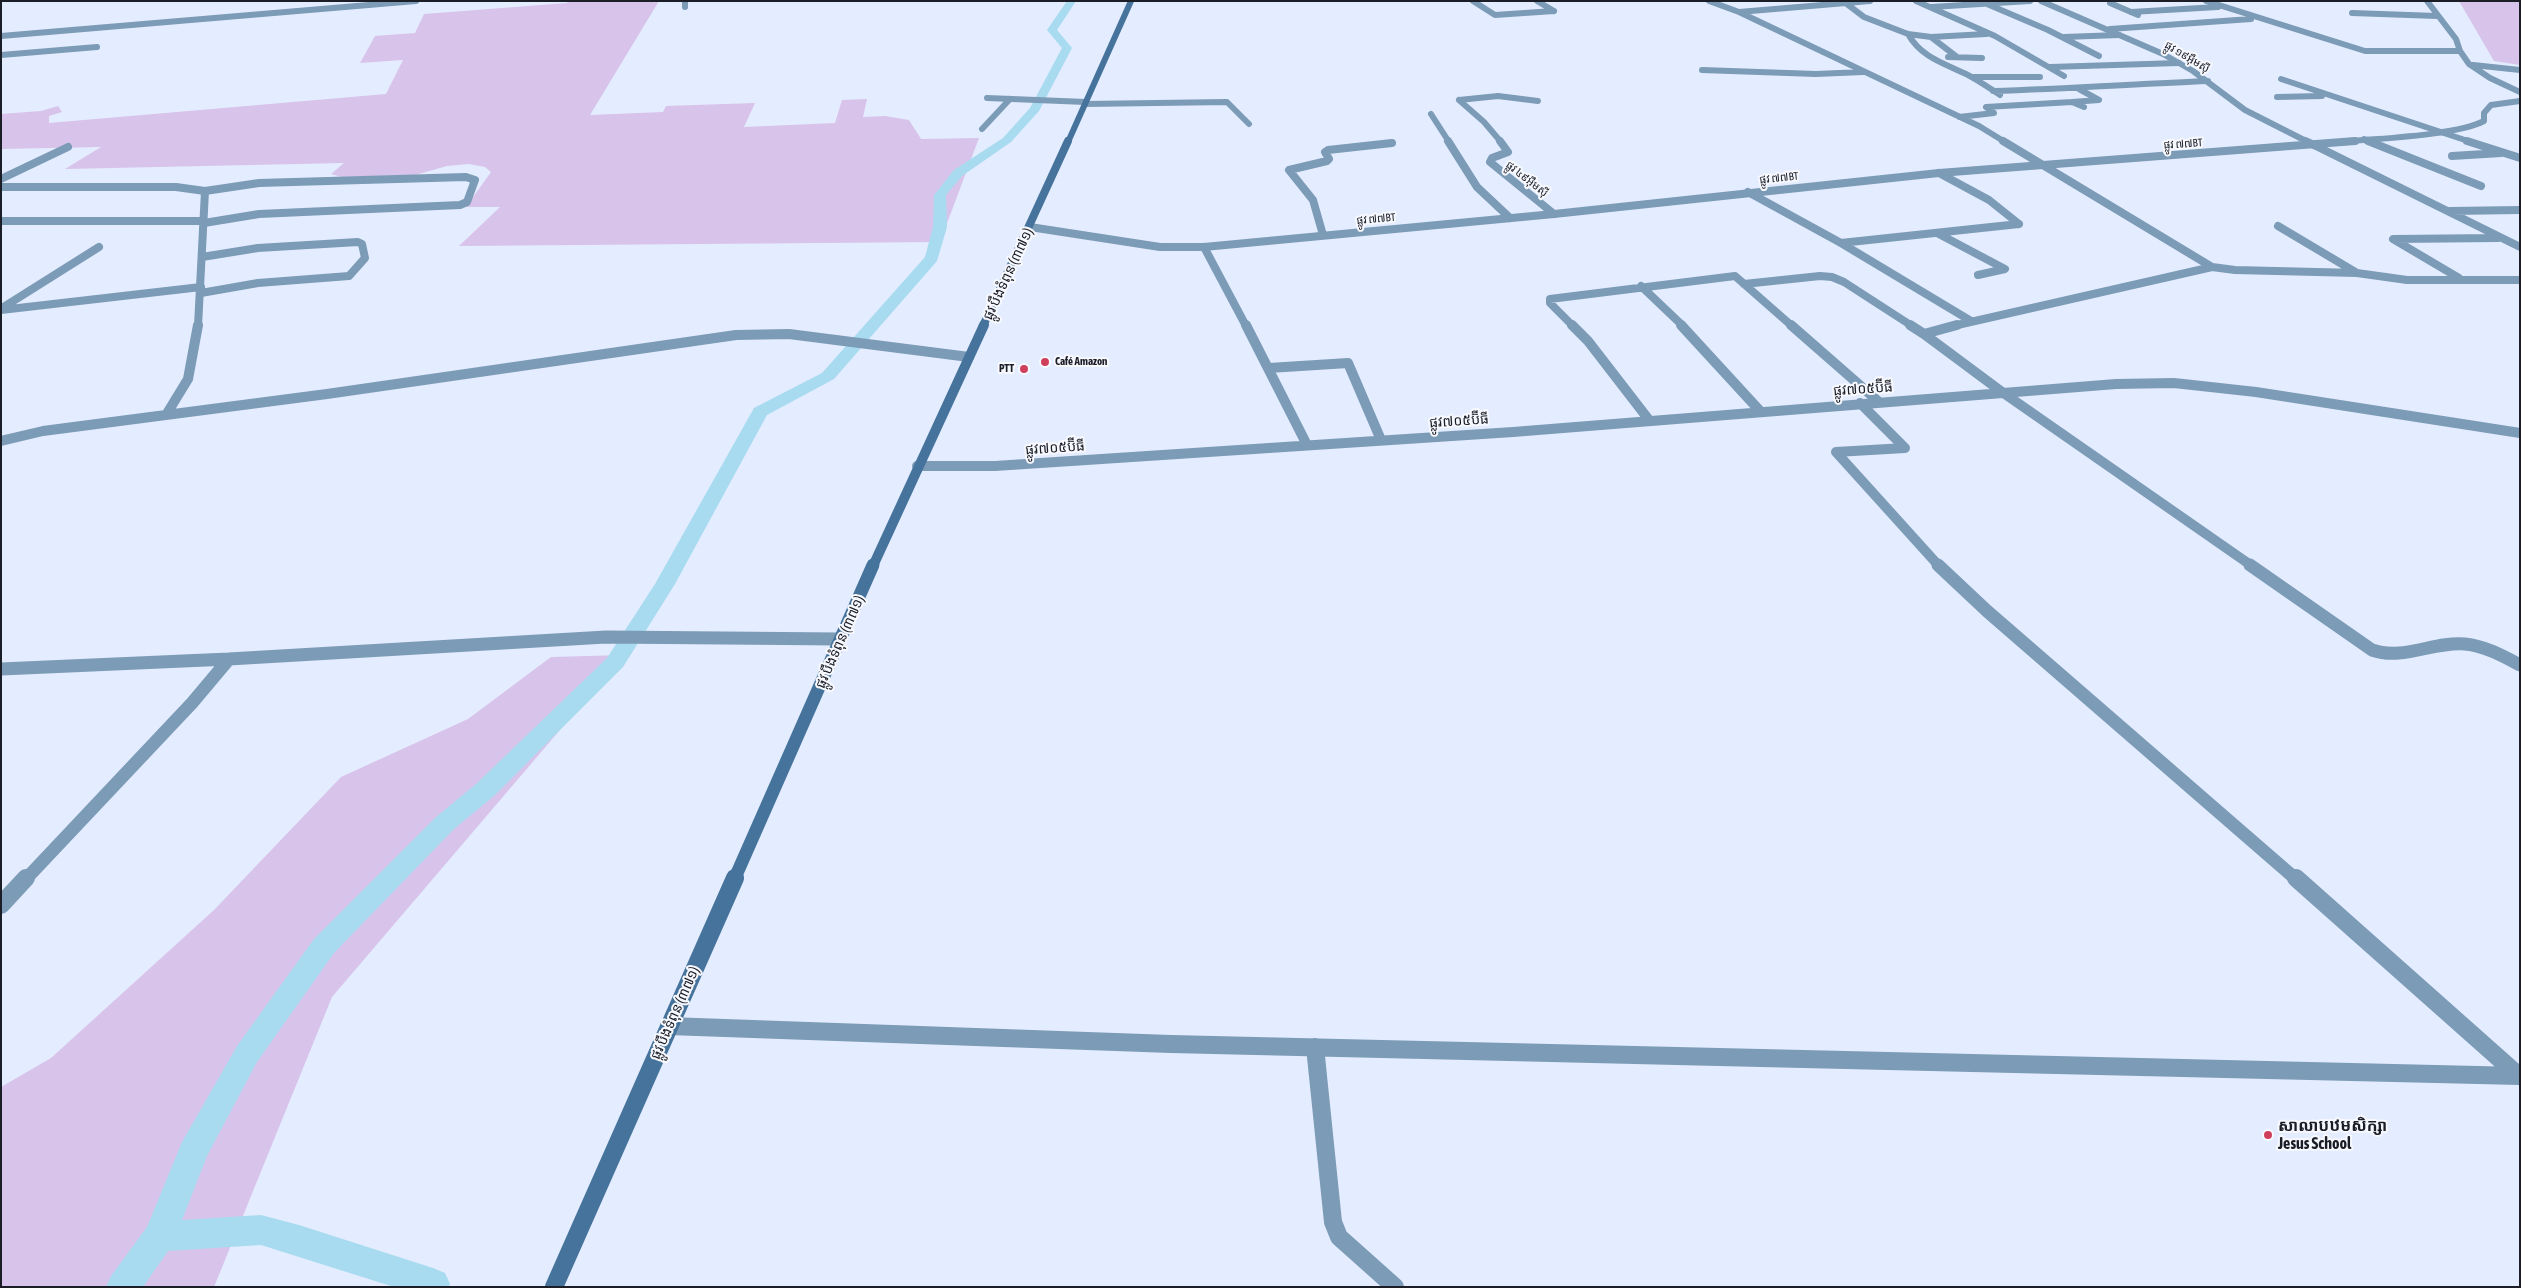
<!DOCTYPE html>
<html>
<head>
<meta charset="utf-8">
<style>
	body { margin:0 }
	#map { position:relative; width:2521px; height:1288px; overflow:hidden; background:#e4ecff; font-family:"Asap Condensed",sans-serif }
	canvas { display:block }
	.frame { position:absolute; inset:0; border:2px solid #1b1e27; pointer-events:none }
</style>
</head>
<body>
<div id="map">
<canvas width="2521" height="1288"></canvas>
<div class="frame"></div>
</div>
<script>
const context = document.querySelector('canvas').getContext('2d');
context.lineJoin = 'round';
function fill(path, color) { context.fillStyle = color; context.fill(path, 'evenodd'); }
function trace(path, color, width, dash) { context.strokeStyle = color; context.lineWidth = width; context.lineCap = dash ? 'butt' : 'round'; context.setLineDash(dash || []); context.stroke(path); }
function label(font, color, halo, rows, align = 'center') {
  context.font = font + ' "Asap Condensed","Noto Sans Khmer",sans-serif'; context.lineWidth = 4; context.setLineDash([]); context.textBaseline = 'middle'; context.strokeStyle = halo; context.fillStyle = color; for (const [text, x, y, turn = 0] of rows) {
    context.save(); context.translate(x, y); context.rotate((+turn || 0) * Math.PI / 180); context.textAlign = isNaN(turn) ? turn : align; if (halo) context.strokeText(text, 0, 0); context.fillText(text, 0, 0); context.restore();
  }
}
const green = new Path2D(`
	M568 1H659L590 115 663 112 666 106 755 103 744 127 835 123 842 100 867 99 863 117 885 116 909 120 921 139 979 138 940 242 459 246 500 207H466L491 172 485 167 469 164 447 166 415 175 342 177 331 174 344 163 65 169 101 147 1 149V114L41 111 58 106 62 112 49 116V123L386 94 403 60 360 63 375 36 415 33 424 14 567 3Z
	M2459 1H2520V65L2494 61Z
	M624 655 332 997 214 1287H1V1087L51 1058 214 910 341 777 468 719 551 657Z`);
const canal = new Path2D(`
	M1067 1H1076L1057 30 1072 48 1039 111 1011 142 962 176 946 195 947 227 937 261 834 379 767 415 675 584 623 667 494 796 454 829 334 953 257 1062 207 1156 182 1220 261 1215 299 1225 433 1268 445 1273 450 1284 449 1287H394L261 1245 168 1251 143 1287H106L111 1276 147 1227 182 1142 237 1046 314 939 436 817 476 784 607 658 655 584 754 408 822 373 925 257 933 227 934 195 954 170 1003 138 1030 108 1062 48 1047 30Z`);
const minorFar4 = new Path2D(`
	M685 1V7
	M1473 1 1495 15 1554 11
	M1537 1 1554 11
	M1709 1 1739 12 1979 126 2005 142
	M1843 1 1864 17 1908 34 1931 37 1957 57
	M1916 1 1995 36 2064 76
	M2206 1 2365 51H2460
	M2427 1 2456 39 2460 51 2469 64 2490 78 2520 92
	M2110 3 2138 15
	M1987 4 2048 30 2099 56
	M1931 7 2030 1
	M1739 12 1870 1
	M2131 12 2218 7
	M2352 13 2437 16
	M2110 29 2251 19
	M1908 34C1921 57 1943 63 1966 74 1978 80 1989 88 2000 95
	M1 36 416 1
	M1931 37 1986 34
	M2064 37 2119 35
	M1 55 97 47
	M1948 57 1982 58
	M2473 65 2520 70
	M2050 67 2179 63
	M1702 70 1816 74 1863 72
	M1972 77H2040
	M2281 79 2471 142
	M2079 89 2099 100 2072 102 2084 107
	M1993 91C2065 89 2136 84 2208 81
	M2277 97 2322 96
	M987 98 1086 102
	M1459 100 1484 122 1501 142
	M1459 100 1498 96 1538 101
	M1085 104 1227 102 1249 124
	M1431 114 1449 142
	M1959 117 1994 113 1986 107 2072 102
	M982 129 1010 99
	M2364 139 2371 142`);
const minorFar3 = new Path2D(`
	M1448 141 1477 187 1510 218
	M1500 141 1508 152 1492 158 1490 162 1554 214
	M2003 141 2212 267 2235 270 2357 273 2407 280H2520
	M2368 141 2481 186
	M2467 141 2520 158
	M2314 145 2520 247
	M2452 156 2501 153
	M1939 173 1989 200 2019 224
	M1 179 68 147
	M1748 192 1841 243 1971 321
	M2450 211 2520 210
	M1 221H204
	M204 223 259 214 460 205 467 202 475 180 466 177 259 183 205 191
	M2278 226 2357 273
	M1937 233 2005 269 1978 275
	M1323 235 1313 200 1289 170 1327 161 1329 159 1325 152 1328 150 1392 143
	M1841 243 2019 224
	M1204 247 1246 326
	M2459 278 2393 239 2498 238
	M1744 284 1820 276 1832 277 1844 282 1912 326
	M1641 286 1683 326
	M201 293 258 283 349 276 365 258 362 244 358 242 258 248 202 257
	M2 308 99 247
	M1 310 201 287
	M1573 326 1550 303V299L1735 276 1792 326
	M1953 326 2212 267`);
const minorFar2 = new Path2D(`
	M1246 325 1307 445
	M1572 325 1588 341 1649 420
	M1681 325 1760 411
	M1791 325 1879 402
	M1910 325 1924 334
	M1957 325 1924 334 2002 392 2252 566
	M1269 368 1348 363 1381 440
	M1860 403 1905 448
	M1836 452 1939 566
	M1836 452 1905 448
	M917 466H995L1513 432 2116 384 2174 383 2256 392 2520 433`);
const minorFar1 = new Path2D(`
	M1938 565 1987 611 2297 880
	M2250 565 2372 650C2403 661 2434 641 2465 644 2485 646 2503 656 2520 665`);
const minor = new Path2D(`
	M2296 878 2519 1076
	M669 1026 1171 1044 2520 1076
	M1315 1047 1333 1222 1339 1237 1395 1287`);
const tertiaryFar4 = new Path2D(`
	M2041 1 2163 54 2193 71 2245 110 2308 142
	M2343 142C2379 138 2454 136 2484 121V113L2491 105 2520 101`);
const tertiaryFar3 = new Path2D(`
	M2305 141 2314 145
	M1 187H176L205 191 198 326
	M1030 227 1160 247H1204L1554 214 1939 173 2355 141`);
const tertiaryFar2 = new Path2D(`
	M166 415 188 379 198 325
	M1 441 43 431 327 394 736 335 789 334 969 357`);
const tertiaryFar1 = new Path2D(`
	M1 669 229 659 606 637 841 639
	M25 880 192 703 229 659`);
const tertiary = new Path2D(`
	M1 905 26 878`);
const secondaryFar4 = new Path2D(`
	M1068 142 1131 1`);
const secondaryFar3 = new Path2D(`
	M983 326 1068 141`);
const secondaryFar2 = new Path2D(`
	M873 566 984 325`);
const secondaryFar1 = new Path2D(`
	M734 880 873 565`);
const secondary = new Path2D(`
	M554 1287 735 878`);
const markers = [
	[1045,362,5,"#cf3f5c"],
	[1024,369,5,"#cf3f5c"],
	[2268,1135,5,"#cf3f5c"]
];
const farStreetnames = [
	["ផ្លូវ ១៩អ៊ឹមស៊ី",2187,57,31],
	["ផ្លូវ ៧៧BT",2183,144,-4],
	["ផ្លូវ ៧៧BT",1779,178,-6],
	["ផ្លូវ ៤៩អ៊ឹមស៊ី",1527,179,38],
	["ផ្លូវ ៧៧BT",1376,219,-5]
];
const farPoinames = [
	["Café Amazon",1055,362],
	["PTT",1014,369,"right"]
];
const streetNames = [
	["ផ្លូវ បឹងទំពុន (៣៧១)",1008,274,-65],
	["ផ្លូវ៧០៥ប៊ីធី",1863,389,-4],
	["ផ្លូវ៧០៥ប៊ីធី",1459,421,-4],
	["ផ្លូវ៧០៥ប៊ីធី",1055,448,-4],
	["ផ្លូវ បឹងទំពុន (៣៧១)",840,642,-66],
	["ផ្លូវ បឹងទំពុន (៣៧១)",675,1013,-66]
];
const nearPoinames = [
	["សាលាបឋមសិក្សា",2278,1126],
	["Jesus School",2278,1144]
];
fill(green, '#d8c3ea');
fill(canal, '#a8dbf0');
trace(minorFar4, '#7c9bb7', 6);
trace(minorFar3, '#7c9bb7', 8);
trace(minorFar2, '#7c9bb7', 10);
trace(minorFar1, '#7c9bb7', 13);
trace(minor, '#7c9bb7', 18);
trace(tertiaryFar4, '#7c9bb7', 6);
trace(tertiaryFar3, '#7c9bb7', 8);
trace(tertiaryFar2, '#7c9bb7', 10);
trace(tertiaryFar1, '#7c9bb7', 13);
trace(tertiary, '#7c9bb7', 18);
trace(secondaryFar4, '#45739c', 6);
trace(secondaryFar3, '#45739c', 8);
trace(secondaryFar2, '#45739c', 10);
trace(secondaryFar1, '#45739c', 13);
trace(secondary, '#45739c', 18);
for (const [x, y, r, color] of markers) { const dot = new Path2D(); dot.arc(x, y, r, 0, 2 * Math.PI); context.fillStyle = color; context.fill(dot); trace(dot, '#f7f9fe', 2); }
label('11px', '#1b1e27', '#f7f9fe', farStreetnames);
label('bold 11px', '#1b1e27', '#f7f9fe', farPoinames, 'left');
label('14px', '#1b1e27', '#f7f9fe', streetNames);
label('bold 16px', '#1b1e27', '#f7f9fe', nearPoinames, 'left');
</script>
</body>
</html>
